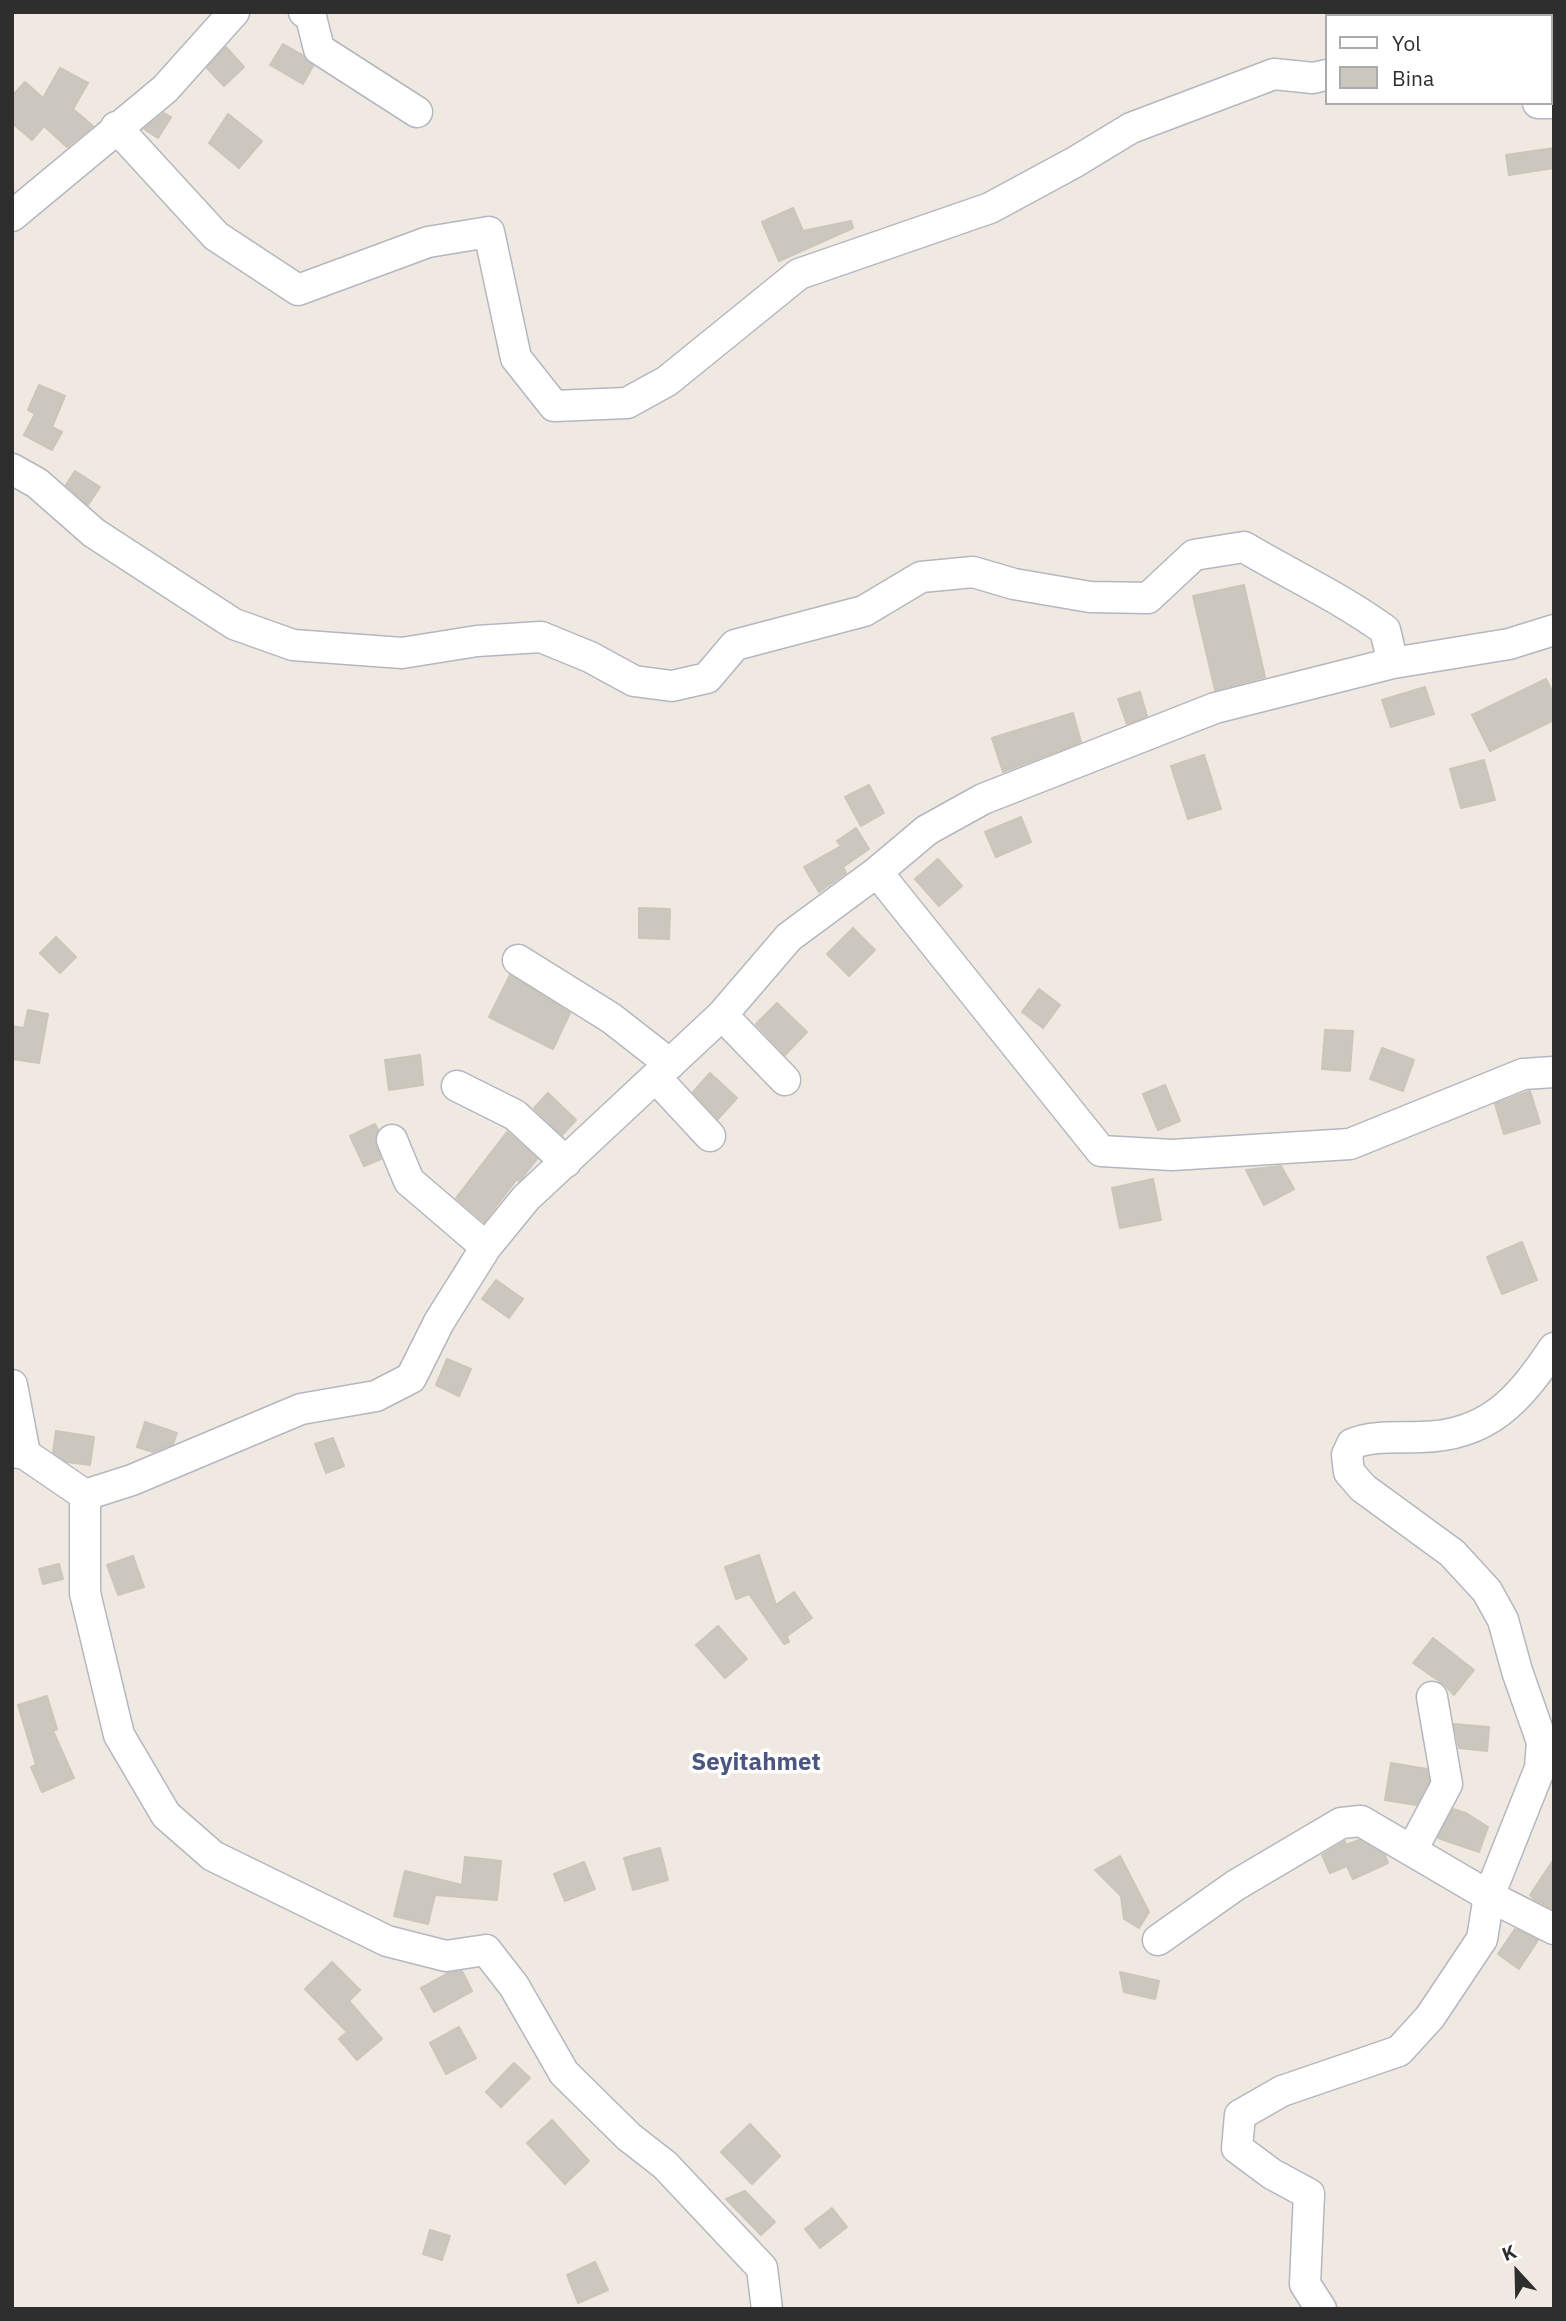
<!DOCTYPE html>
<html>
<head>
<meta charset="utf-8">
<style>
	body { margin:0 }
	#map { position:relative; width:1566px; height:2321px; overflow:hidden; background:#efe9e1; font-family:"IBM Plex Sans",sans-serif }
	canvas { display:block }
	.frame { position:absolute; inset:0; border:14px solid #2e2e2e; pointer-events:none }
	.legend { position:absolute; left:1325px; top:14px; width:228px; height:91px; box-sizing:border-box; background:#fff; border:2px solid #ababab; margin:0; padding:9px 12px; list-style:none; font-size:21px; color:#2e2e2e }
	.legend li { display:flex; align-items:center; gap:14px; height:35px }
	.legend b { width:35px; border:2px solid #ababab }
	.north { position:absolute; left:1482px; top:2237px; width:70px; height:70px; -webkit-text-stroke:5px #fff; paint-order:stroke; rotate:338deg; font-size:19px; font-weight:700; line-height:28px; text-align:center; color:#2e2e2e }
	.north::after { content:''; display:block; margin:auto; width:24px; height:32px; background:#2e2e2e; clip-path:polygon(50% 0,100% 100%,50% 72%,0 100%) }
</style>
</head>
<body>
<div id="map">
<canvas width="1566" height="2321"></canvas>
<div class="frame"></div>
<ul class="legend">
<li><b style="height:9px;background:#fff"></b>Yol</li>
<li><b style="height:19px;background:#cbc7bf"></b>Bina</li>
</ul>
<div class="north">K</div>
</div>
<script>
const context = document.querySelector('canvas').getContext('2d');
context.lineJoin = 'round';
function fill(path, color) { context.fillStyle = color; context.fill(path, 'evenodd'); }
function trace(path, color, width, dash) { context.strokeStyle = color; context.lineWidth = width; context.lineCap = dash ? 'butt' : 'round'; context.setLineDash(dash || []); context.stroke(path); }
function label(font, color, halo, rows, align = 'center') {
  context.font = font + ' "IBM Plex Sans",sans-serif'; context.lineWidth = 7; context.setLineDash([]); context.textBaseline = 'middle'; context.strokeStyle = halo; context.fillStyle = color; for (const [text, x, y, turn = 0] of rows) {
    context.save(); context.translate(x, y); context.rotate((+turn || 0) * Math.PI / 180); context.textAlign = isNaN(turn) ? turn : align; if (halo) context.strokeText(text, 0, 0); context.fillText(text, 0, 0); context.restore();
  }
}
const building = new Path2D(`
	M283 44 304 56 313 66 303 84 270 65Z
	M226 47 244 67 224 86 207 68Z
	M60 68 88 83 73 109 93 126 67 147 44 126 32 140 12 123V96L25 82 43 98Z
	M164 113 171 117 158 138 144 129Z
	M228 114 262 141 239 168 209 143Z
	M1554 148V168L1509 175 1506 155Z
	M793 208 803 231 851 221 853 228 779 261 762 222Z
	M39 385 65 396 52 427 62 432 52 450 24 435 35 414 28 410Z
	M75 471 100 487 88 505 66 485Z
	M1244 585 1265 677 1215 690 1193 596Z
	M1546 679 1554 695V720L1490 751 1472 715Z
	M1425 687 1434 714 1391 727 1382 700Z
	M1140 692 1147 716 1127 724 1118 699Z
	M1073 713 1081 742 1003 772 992 738Z
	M1204 755 1221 809 1188 819 1171 766Z
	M1484 760 1495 800 1461 808 1450 769Z
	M869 785 884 813 861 826 845 797Z
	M1021 817 1031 842 996 857 985 832Z
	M856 828 869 849 843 867 846 873 819 892 804 867 841 846 837 841Z
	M938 859 962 886 939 906 915 879Z
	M639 908 670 909 669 939 639 938Z
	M853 928 875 950 849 976 827 954Z
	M56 937 76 957 60 973 40 953Z
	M510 975 570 1013 553 1049 489 1017Z
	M1039 989 1060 1005 1043 1028 1022 1012Z
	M777 1003 807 1032 785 1055 756 1024Z
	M28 1010 48 1014 39 1063 12 1059V1026L24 1028Z
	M1325 1030 1353 1031 1350 1071 1322 1069Z
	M1382 1048 1414 1060 1403 1091 1370 1079Z
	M420 1055 423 1085 389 1090 385 1060Z
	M710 1073 737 1098 718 1119 693 1092Z
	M1165 1085 1180 1121 1158 1130 1143 1094Z
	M1530 1091 1540 1123 1504 1134 1495 1104Z
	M548 1093 576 1120 562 1135 534 1108Z
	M375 1124 378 1130 375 1137 376 1146 381 1159 364 1166 350 1136Z
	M507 1132 537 1159 522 1178 519 1181 517 1179 484 1222 456 1198Z
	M1281 1166 1294 1189 1264 1205 1246 1170Z
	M1153 1179 1161 1220 1120 1228 1112 1188Z
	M1522 1242 1537 1280 1502 1294 1487 1257Z
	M496 1280 523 1299 509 1318 482 1299Z
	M447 1359 471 1369 459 1396 436 1385Z
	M145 1422 177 1433 173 1444 153 1452 137 1447Z
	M56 1431 94 1437 90 1465 67 1462 53 1452Z
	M333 1438 344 1466 326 1473 315 1444Z
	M759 1555 776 1605 794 1592 812 1618 787 1636 789 1642 784 1644 749 1594 736 1599 725 1567Z
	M133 1556 144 1587 118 1595 107 1565Z
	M59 1564 63 1579 43 1584 39 1569Z
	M718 1626 747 1659 725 1678 696 1645Z
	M1433 1638 1474 1670 1454 1695 1445 1685 1413 1663Z
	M47 1696 57 1729 53 1731 74 1778 42 1792 31 1767 36 1765 18 1705Z
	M1454 1724 1489 1727 1487 1751 1459 1748Z
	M1391 1763 1427 1769 1429 1781 1416 1805 1385 1800Z
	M1453 1809 1466 1813 1488 1827 1479 1852 1438 1838Z
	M1359 1840 1385 1855 1388 1863 1353 1879 1347 1866 1330 1873 1322 1855 1345 1841 1346 1845Z
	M660 1848 668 1880 633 1890 624 1858Z
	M1120 1856 1149 1912 1139 1928 1124 1919 1121 1896 1095 1870Z
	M465 1857 501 1861 497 1900 435 1895 428 1924 394 1916 405 1871 462 1885Z
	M1554 1859V1909L1534 1899 1530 1895Z
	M584 1862 595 1889 565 1901 554 1874Z
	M1515 1929 1538 1940 1519 1969 1498 1954Z
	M332 1962 360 1990 349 2001 382 2039 357 2060 339 2039 347 2032 305 1989Z
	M462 1971 472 1991 434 2012 421 1988 448 1973Z
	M1120 1972 1159 1981 1155 1999 1124 1992Z
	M459 2027 476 2058 446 2074 430 2043Z
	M514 2063 530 2078 501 2107 486 2092Z
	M552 2120 589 2161 565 2184 527 2143Z
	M750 2124 780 2156 752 2184 721 2152Z
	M745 2191 775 2222 761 2235 726 2199Z
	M832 2208 847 2227 820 2248 805 2229Z
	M430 2230 450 2236 442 2260 423 2254Z
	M595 2262 608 2290 578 2303 567 2275Z`);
const minor = new Path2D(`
	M304 12 311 17 319 49 417 112
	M1380 16 1383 12
	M1550 81 1554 78
	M1538 103H1550
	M116 127 216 236 298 290 428 242 489 232 516 358 554 406 627 403 667 381 799 274 990 208 1075 162 1131 128 1274 74 1313 78 1326 75
	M12 216 165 89 234 12
	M12 469 37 483 94 533 234 624 293 645 402 653 477 641 541 637 590 657 634 681 672 686 707 678 735 645 864 611 921 577 973 572 1014 584 1090 597 1148 598 1194 555 1244 547C1291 575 1341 598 1385 630L1393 663 1215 708 983 799 927 830 877 872 789 937 722 1015 526 1198 486 1247 439 1322 411 1378 376 1396 301 1409 132 1480 85 1495V1593L119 1735 166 1815 213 1856 387 1941 446 1956 486 1950 514 1986 564 2073 629 2137 665 2165 762 2268 767 2309
	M1393 663 1509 644 1554 630
	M877 872 1101 1151 1172 1155 1350 1144 1523 1074 1554 1072
	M518 960 611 1018 670 1064
	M722 1015 785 1080
	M656 1078 710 1136
	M457 1086 515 1115 566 1162
	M392 1140 409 1181 486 1247
	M1554 1348C1519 1400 1488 1436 1421 1437 1398 1438 1373 1435 1352 1444L1347 1455 1349 1472 1363 1488 1452 1553 1487 1591 1503 1620 1517 1671 1542 1742 1540 1768 1489 1896 1554 1929
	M12 1385 25 1454
	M12 1452 25 1454 85 1495
	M1412 1850 1447 1784 1432 1697
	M1158 1940 1236 1885 1341 1823 1361 1821 1489 1896 1482 1939 1430 2017 1399 2051 1282 2091 1240 2115 1237 2148 1272 2174 1309 2194 1305 2284 1321 2309`);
const quarterNames = [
	["Seyitahmet",756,1763]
];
fill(building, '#cbc7bf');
trace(building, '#cbc5ba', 2);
trace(minor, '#b4b7c1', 33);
trace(minor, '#fff', 30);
label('bold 24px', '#4d5680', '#fff', quarterNames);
</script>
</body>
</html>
